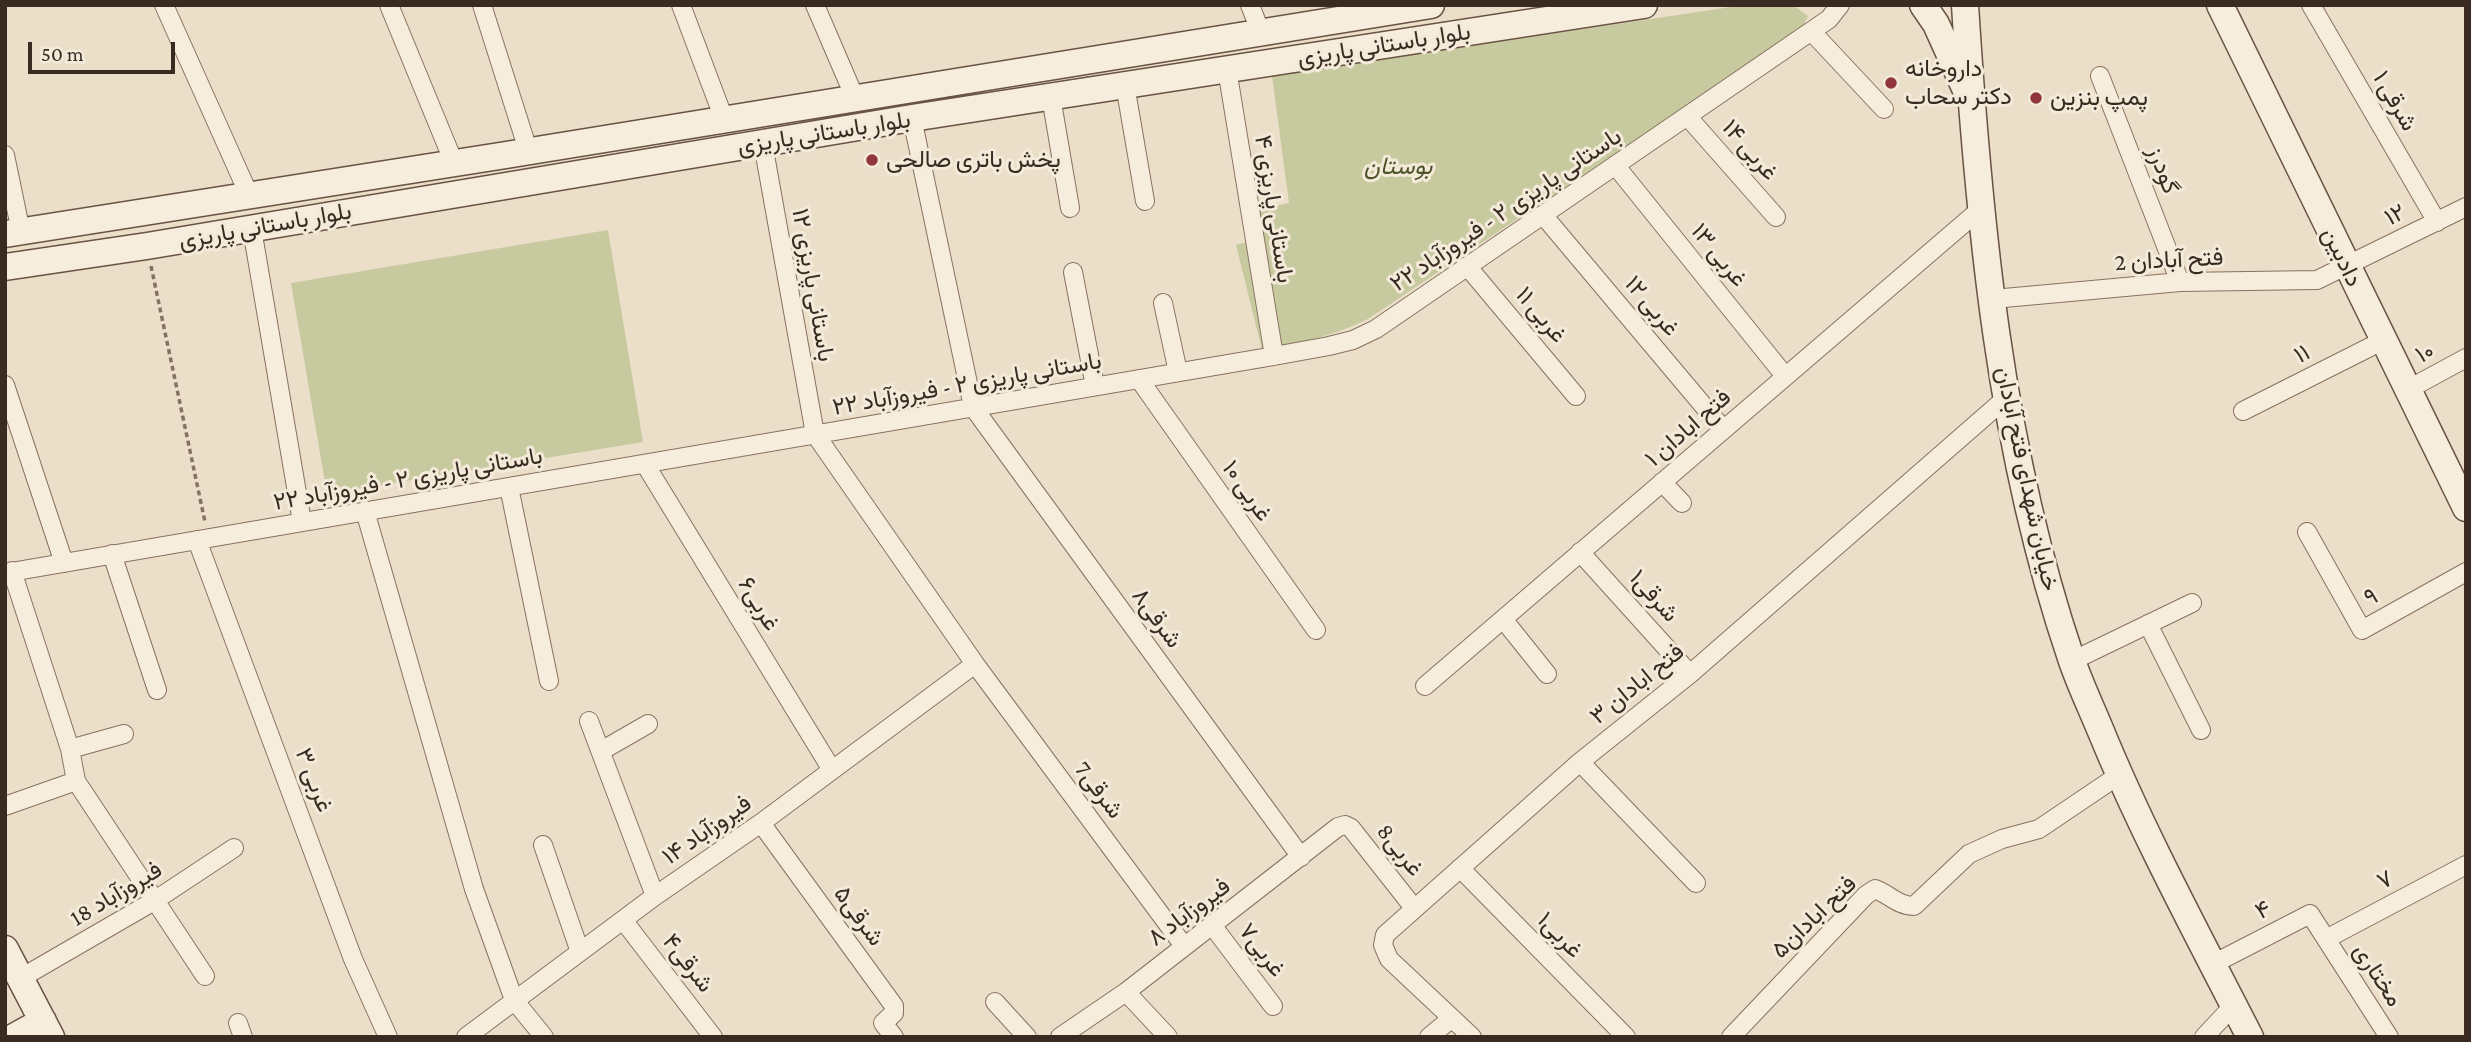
<!DOCTYPE html>
<html>
<head>
<meta charset="utf-8">
<style>
	body { margin:0 }
	#map { position:relative; width:2471px; height:1042px; overflow:hidden; background:#ebdfca; font-family:"Crimson Pro",serif }
	canvas { display:block }
	.frame { position:absolute; inset:0; border:7px solid #392b22; pointer-events:none }
	.scale { position:absolute; left:28px; top:42px; width:147px; height:32px; box-sizing:border-box; border:4px solid #392b22; border-top:0; padding-left:9px; font-size:21px; line-height:24px; white-space:nowrap; color:#392b22; -webkit-text-stroke:5px #f3ead9; paint-order:stroke }
</style>
</head>
<body>
<div id="map">
<canvas width="2471" height="1042"></canvas>
<div class="frame"></div>
<div class="scale">50 m</div>
</div>
<script>
const context = document.querySelector('canvas').getContext('2d');
context.lineJoin = 'round';
function fill(path, color) { context.fillStyle = color; context.fill(path, 'evenodd'); }
function trace(path, color, width, dash) { context.strokeStyle = color; context.lineWidth = width; context.lineCap = dash ? 'butt' : 'round'; context.setLineDash(dash || []); context.stroke(path); }
function label(font, color, halo, rows, align = 'center') {
  context.font = font + ' "Crimson Pro",Vazirmatn,serif'; context.lineWidth = 6; context.setLineDash([]); context.textBaseline = 'middle'; context.strokeStyle = halo; context.fillStyle = color; for (const [text, x, y, turn = 0] of rows) {
    context.save(); context.translate(x, y); context.rotate((+turn || 0) * Math.PI / 180); context.textAlign = isNaN(turn) ? turn : align; if (halo) context.strokeText(text, 0, 0); context.fillText(text, 0, 0); context.restore();
  }
}
const green = new Path2D(`
	M1744 5H1793L1808 16 1802 28 1368 319C1334 336 1299 343 1262 350L1236 245 1258 239 1253 211 1289 203 1272 76Z
	M608 230 643 442 327 494 291 283Z`);
const path = new Path2D(`
	M151 266 205 522`);
const street = new Path2D(`
	M164 5 250 197
	M389 5 454 163
	M482 5 528 150
	M681 5 724 119
	M815 5 855 98
	M1250 5 1261 33
	M2311 5 2437 222
	M1811 31 1884 109
	M1227 69 1274 356
	M2100 76 2180 282
	M1125 85 1145 201
	M1051 97 1070 208
	M1687 116 1776 217
	M912 118 973 407 1301 857
	M763 144 815 434 975 664 1184 946
	M5 155 21 232
	M1615 165 1785 376
	M1543 215 1723 429
	M252 229 302 522
	M1467 266 1576 396
	M1073 272 1095 386
	M1993 299 2180 282 2317 280 2466 207
	M1163 303 1178 372
	M1139 379 1316 630
	M5 385 64 563
	M2407 390 2466 358
	M2243 411 2382 341
	M645 464 832 770
	M1662 482 1682 503
	M509 487 549 681
	M365 511 474 889 514 1000 544 1037
	M2307 532 2362 630 2466 572
	M197 540 353 959 388 1037
	M1580 552 1690 674
	M112 554 157 690
	M12 571 70 749 76 781 205 976
	M5 573 1274 356 1329 346 1353 340 1376 329 1829 19 1840 5
	M1503 619 1547 674
	M2148 624 2201 730
	M2072 661 2192 603
	M1425 686 1983 207
	M589 721 655 896
	M70 749 124 734
	M601 751 648 724
	M1580 762 1696 883
	M5 806 76 781
	M761 823 894 1006V1013L883 1023 894 1037
	M543 845 580 952
	M1460 868 1626 1037
	M623 920 713 1037
	M1212 925 1273 1006
	M2326 939 2466 865
	M2213 964 2310 914 2389 1037
	M21 978 154 901 234 848
	M1126 992 1168 1037
	M995 1002 1027 1037
	M238 1023 243 1037
	M466 1037 655 896 761 823 975 664
	M1060 1037 1126 992 1338 827 1345 825 1351 828 1414 908
	M1429 1037 1452 1018
	M1472 1037 1389 959 1383 945 1385 935 1580 762 1690 674 2006 398
	M1731 1037 1866 895 1875 889C1889 894 1898 906 1914 906L1969 854 2002 839 2039 829 2119 775
	M2204 1037 2234 1005`);
const secondary = new Path2D(`
	M1923 5 1936 24 1965 88
	M1965 5C1979 225 2000 449 2071 658 2079 682 2090 705 2100 729 2143 834 2198 935 2250 1037
	M2220 5 2466 508
	M5 234C481 162 956 79 1431 5
	M5 267 147 246 912 118 1644 5
	M5 949 51 1037
	M14 1037 43 1021`);
const markers = [
	[1891,83,7,"#91353c"],
	[2036,98,7,"#91353c"],
	[872,160,7,"#91353c"]
];
const streetNames = [
	["بلوار باستانی پاریزی",1384,45,-9],
	["۱ شرقی",2395,101,60],
	["بلوار باستانی پاریزی",824,133,-9],
	["غربی ۱۴",1750,150,49],
	["گودرز",2163,170,69],
	["باستانی پاریزی ۴",1274,209,81],
	["باستانی پاریزی ۲ - فیروزآباد ۲۲",1506,210,-34],
	["۱۲",2395,215,-27],
	["بلوار باستانی پاریزی",265,226,-10],
	["غربی ۱۳",1719,255,51],
	["دادبین",2342,257,64],
	["فتح آبادان 2",2169,260,-3],
	["باستانی پاریزی ۱۲",813,285,80],
	["غربی ۱۲",1652,306,50],
	["غربی ۱۱",1541,315,50],
	["۱۰",2425,353,-29],
	["۱۱",2302,354,-27],
	["باستانی پاریزی ۲ - فیروزآباد ۲۲",967,384,-10],
	["فتح ابادان ۱",1688,428,-41],
	["باستانی پاریزی ۲ - فیروزآباد ۲۲",408,479,-10],
	["خیابان شهدای فتح آبادان",2027,479,78],
	["غربی ۱۰",1247,491,55],
	["شرقی۱",1654,596,48],
	["۹",2371,597,-29],
	["غربی۶",759,604,59],
	["شرقی۸",1157,618,54],
	["فتح ابادان ۳",1637,684,-39],
	["غربی ۳",314,780,69],
	["شرقی7",1099,790,53],
	["فیروزآباد ۱۴",707,830,-35],
	["غربی8",1400,850,52],
	["۷",2385,880,-28],
	["فیروزآباد 18",116,894,-31],
	["۴",2263,910,-27],
	["فیروزآباد ۸",1189,912,-37],
	["شرقی۵",859,916,54],
	["فتح ابادان۵",1814,917,-44],
	["غربی۱",1560,935,46],
	["غربی۷",1262,950,53],
	["شرقی۴",688,963,52],
	["مختاری",2378,975,57]
];
const poiNames = [
	["داروخانه",1905,69],
	["دکتر سحاب",1905,97],
	["پمپ بنزین",2050,98],
	["پخش باتری صالحی",886,160]
];
const parkNames = [
	["بوستان",1398,167]
];
fill(green, '#c7c99f');
trace(street, '#877260', 20);
trace(secondary, '#695343', 29);
trace(path, '#877260', 3.5, [5, 3.5]);
trace(street, '#f7eddd', 18);
trace(secondary, '#f7eddd', 26);
for (const [x, y, r, color] of markers) { const dot = new Path2D(); dot.arc(x, y, r, 0, 2 * Math.PI); context.fillStyle = color; context.fill(dot); trace(dot, '#f3ead9', 2.5); }
label('24px', '#392b22', '#f3ead9', streetNames);
label('24px', '#392b22', '#f3ead9', poiNames, 'left');
label('italic 24px', '#4c532a', '#f3ead9', parkNames);
</script>
</body>
</html>
